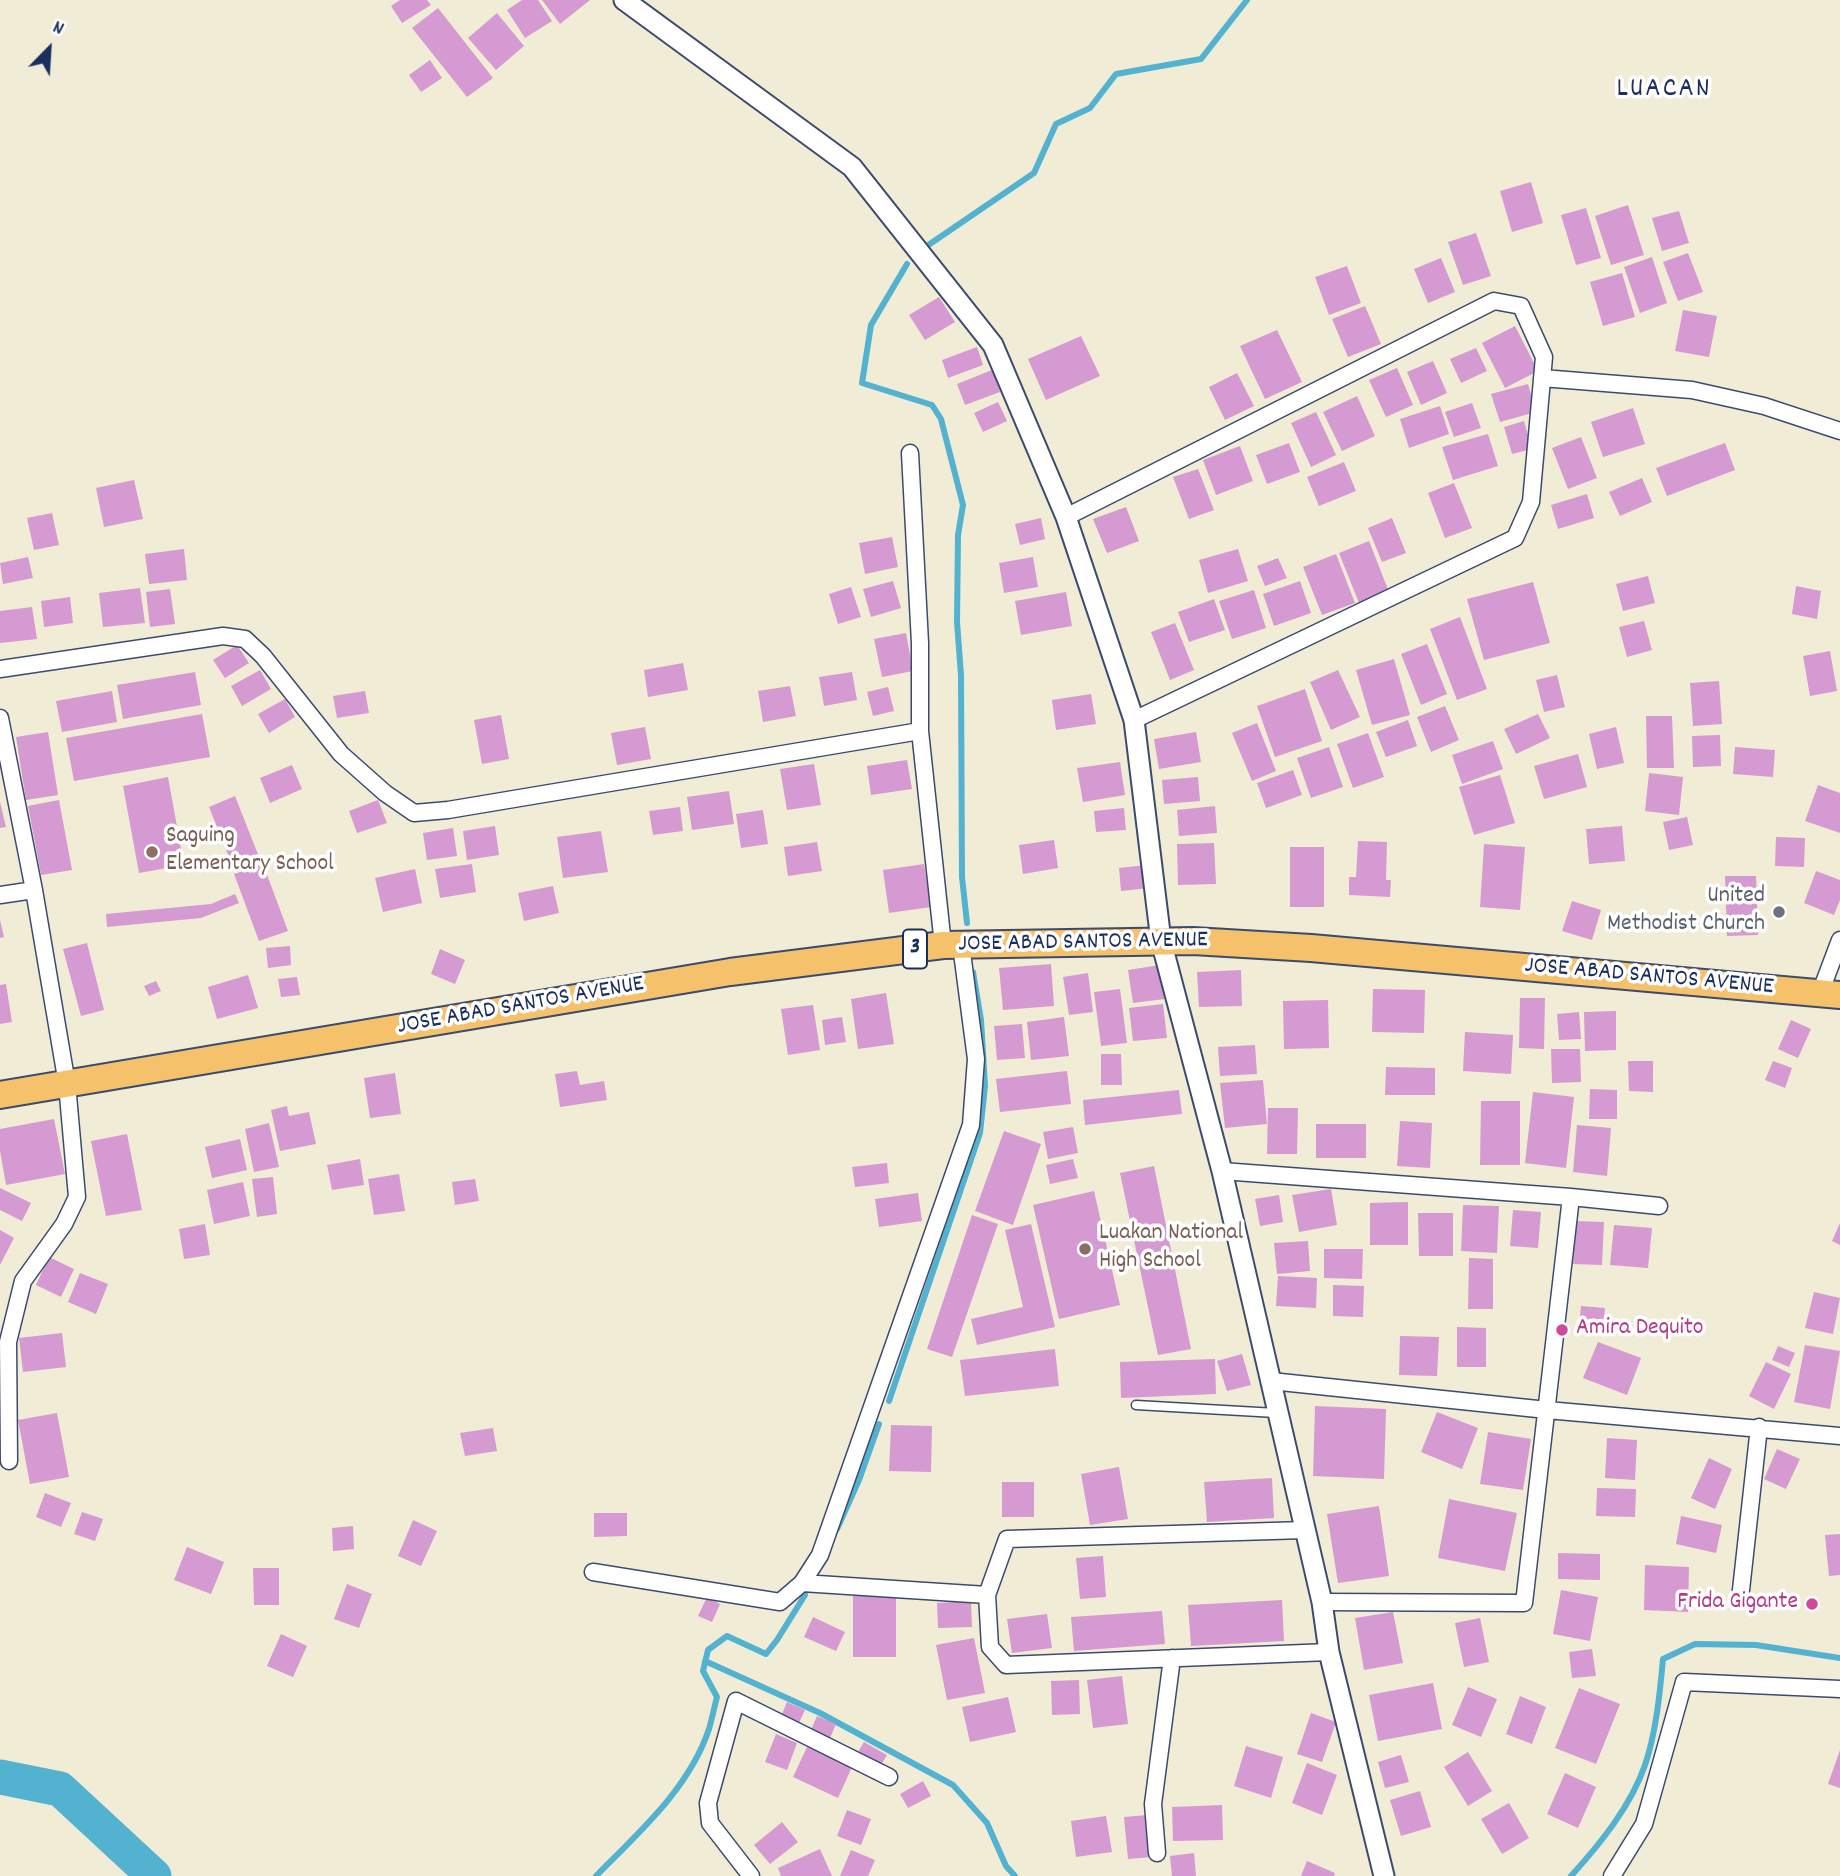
<!DOCTYPE html>
<html>
<head>
<meta charset="utf-8">
<style>
	body { margin:0 }
	#map { position:relative; width:1840px; height:1876px; overflow:hidden; background:#f0ecd6; font-family:Dekko,sans-serif }
	canvas { display:block }
	.north { position:absolute; left:14px; top:14px; width:70px; height:70px; -webkit-text-stroke:5px #fff; paint-order:stroke; rotate:24deg; font-size:19px; font-weight:700; line-height:28px; text-align:center; color:#1b2f5e }
	.north::after { content:''; display:block; margin:auto; width:24px; height:32px; background:#1b2f5e; clip-path:polygon(50% 0,100% 100%,50% 72%,0 100%) }
</style>
</head>
<body>
<div id="map">
<canvas width="1840" height="1876"></canvas>
<div class="north">N</div>
</div>
<script>
const context = document.querySelector('canvas').getContext('2d');
context.lineJoin = 'round';
function trace(path, color, width, dash) { context.strokeStyle = color; context.lineWidth = width; context.lineCap = dash ? 'butt' : 'round'; context.setLineDash(dash || []); context.stroke(path); }
function fill(path, color) { context.fillStyle = color; context.fill(path, 'evenodd'); }
function label(font, color, halo, rows, align = 'center') {
  context.font = font + ' Dekko,sans-serif'; context.lineWidth = 7; context.setLineDash([]); context.textBaseline = 'middle'; context.strokeStyle = halo; context.fillStyle = color; for (const [text, x, y, turn = 0] of rows) {
    context.save(); context.translate(x, y); context.rotate((+turn || 0) * Math.PI / 180); context.textAlign = isNaN(turn) ? turn : align; if (halo) context.strokeText(text, 0, 0); context.fillText(text, 0, 0); context.restore();
  }
}
const stream = new Path2D(`
	M924 248 1034 173 1056 124 1090 108 1116 74 1201 59 1247 0
	M907 264 871 325 862 383 932 405 941 419 963 505 958 535 957 622 961 675 962 877 967 923
	M889 1401 980 1133 985 1086 981 1020 973 972
	M837 1529 859 1480 879 1424
	M705 1661 820 1713 953 1785 987 1823 1006 1866 1015 1876
	M596 1876C638 1833 689 1789 709 1729 712 1719 714 1708 717 1697L703 1671 708 1650 727 1636 766 1654 777 1640 805 1595
	M1571 1876C1600 1844 1631 1806 1645 1765 1656 1733 1660 1692 1663 1659L1695 1644 1756 1645 1840 1658`);
const river = new Path2D(`
	M0 1777 60 1789 154 1876`);
const building = new Path2D(`
	M400 0H427L431 5 402 23 391 6Z
	M522 0H538L552 21 525 38 507 10Z
	M542 0H590L560 24Z
	M438 8 493 78 467 97 412 28Z
	M497 13 524 46 496 70 468 38Z
	M430 60 442 78 421 92 409 75Z
	M1531 182 1543 223 1512 232 1500 191Z
	M1628 205 1644 255 1611 265 1595 216Z
	M1586 208 1601 258 1576 265 1561 215Z
	M1679 211 1689 243 1662 251 1652 218Z
	M1476 233 1491 276 1463 285 1448 242Z
	M1688 253 1703 292 1678 301 1663 262Z
	M1652 257 1667 303 1640 313 1624 267Z
	M1441 258 1455 292 1428 303 1414 269Z
	M1347 266 1361 303 1329 315 1315 277Z
	M1622 273 1635 317 1603 326 1590 282Z
	M939 297 955 322 925 340 909 315Z
	M1365 306 1381 344 1348 357 1332 319Z
	M1683 310 1717 316 1709 357 1675 351Z
	M1515 326 1538 371 1505 388 1482 343Z
	M1277 330 1302 382 1265 399 1240 346Z
	M1081 336 1100 376 1046 400 1028 359Z
	M977 347 983 365 948 378 942 360Z
	M1476 348 1487 371 1461 383 1450 359Z
	M1433 361 1447 393 1421 405 1407 372Z
	M1397 368 1413 405 1386 417 1369 380Z
	M992 370 1000 392 965 405 957 384Z
	M1237 373 1254 406 1225 420 1209 387Z
	M1528 384 1536 412 1500 422 1491 394Z
	M1357 396 1375 436 1342 451 1323 412Z
	M998 402 1007 421 983 432 974 413Z
	M1472 403 1481 428 1454 437 1445 412Z
	M1440 406 1449 434 1409 448 1400 419Z
	M1633 408 1645 444 1603 457 1591 422Z
	M1316 412 1336 455 1311 467 1291 423Z
	M1524 421 1532 449 1512 454 1504 427Z
	M1488 434 1498 466 1453 480 1442 447Z
	M1581 437 1597 478 1568 489 1552 448Z
	M1289 443 1300 472 1267 484 1256 455Z
	M1725 443 1735 470 1667 496 1656 468Z
	M1240 446 1253 481 1216 495 1203 460Z
	M1344 462 1356 491 1319 506 1307 477Z
	M1198 469 1214 510 1189 519 1173 477Z
	M1642 478 1652 502 1620 516 1609 492Z
	M134 480 143 519 104 527 96 488Z
	M1454 483 1472 528 1445 538 1428 493Z
	M1587 494 1594 518 1558 529 1551 505Z
	M1126 507 1139 541 1107 553 1093 519Z
	M52 513 59 545 34 550 27 518Z
	M1041 518 1045 539 1020 545 1015 524Z
	M1392 518 1406 553 1382 562 1368 528Z
	M892 537 898 567 865 574 859 543Z
	M1369 541 1389 592 1359 603 1339 553Z
	M184 549 187 580 149 584 145 554Z
	M1238 549 1248 581 1208 593 1199 560Z
	M1336 554 1355 603 1322 615 1303 567Z
	M28 557 33 578 3 584 0 563Z
	M1033 557 1038 587 1004 593 999 563Z
	M1278 558 1287 578 1265 586 1257 566Z
	M1648 576 1655 603 1623 611 1616 584Z
	M893 581 901 608 871 617 863 589Z
	M1300 581 1311 613 1274 626 1263 594Z
	M1533 582 1550 643 1484 660 1467 599Z
	M1796 586 1821 591 1817 619 1792 614Z
	M851 587 861 617 838 624 829 594Z
	M140 588 145 623 103 627 99 593Z
	M170 589 175 624 150 627 146 592Z
	M1254 590 1266 628 1232 639 1219 601Z
	M1066 592 1072 626 1021 635 1015 601Z
	M70 597 73 623 44 627 41 601Z
	M1214 599 1225 630 1189 642 1178 612Z
	M32 607 37 639 0 643V611Z
	M1460 617 1487 689 1457 700 1430 629Z
	M1644 621 1652 650 1627 657 1619 627Z
	M1175 623 1194 670 1170 680 1151 632Z
	M906 633 913 671 882 677 874 639Z
	M1427 644 1447 694 1421 705 1401 654Z
	M237 645 249 663 225 678 213 660Z
	M1830 651 1837 691 1810 696 1803 656Z
	M1394 659 1410 715 1372 725 1356 670Z
	M683 663 688 690 648 697 644 670Z
	M260 670 271 689 242 706 231 686Z
	M1338 670 1360 717 1331 730 1310 682Z
	M195 672 201 705 123 719 117 685Z
	M852 672 857 700 824 706 819 677Z
	M1557 675 1565 707 1544 712 1536 680Z
	M1719 681 1722 724 1693 726 1690 683Z
	M790 686 796 716 763 722 758 691Z
	M888 687 894 711 873 716 867 692Z
	M1305 689 1322 741 1275 757 1257 706Z
	M112 691 117 722 62 732 56 701Z
	M365 691 369 713 337 718 333 696Z
	M1091 694 1096 724 1056 730 1052 700Z
	M285 699 295 717 269 733 258 714Z
	M1445 706 1459 740 1431 752 1417 717Z
	M202 714 210 757 74 781 66 738Z
	M1538 714 1550 738 1516 754 1504 729Z
	M501 715 509 759 482 764 474 720Z
	M1646 716H1672L1674 768H1647Z
	M1408 720 1417 746 1386 757 1376 732Z
	M1257 723 1276 771 1252 781 1232 733Z
	M645 727 651 759 617 765 611 733Z
	M1616 727 1624 763 1597 769 1589 734Z
	M48 732 58 795 26 800 16 737Z
	M1196 732 1201 762 1159 769 1154 739Z
	M1368 733 1384 777 1353 788 1337 744Z
	M1720 735 1721 766 1693 767 1692 736Z
	M1493 741 1503 769 1462 784 1452 755Z
	M1329 747 1343 787 1311 798 1297 758Z
	M1735 747 1775 750 1773 777 1733 774Z
	M1578 754 1587 787 1544 799 1534 766Z
	M907 760 912 789 871 795 867 766Z
	M1120 762 1125 795 1083 802 1077 768Z
	M814 764 821 805 787 810 780 769Z
	M292 765 302 789 270 803 260 778Z
	M1293 770 1302 795 1266 808 1257 783Z
	M1649 773 1683 777 1679 815 1645 811Z
	M1500 775 1515 823 1474 835 1459 787Z
	M168 777 184 865 139 873 123 786Z
	M1198 777 1200 801 1164 804 1162 780Z
	M1818 785 1840 793V833L1805 821Z
	M729 791 734 824 692 830 687 797Z
	M235 796 261 862 235 872 209 807Z
	M59 800 72 870 41 875 28 806Z
	M378 800 387 823 357 833 349 811Z
	M0 802 6 827 0 828Z
	M1215 806 1217 833 1179 836 1177 810Z
	M680 807 683 831 653 835 649 811Z
	M1124 808 1126 830 1096 832 1094 811Z
	M763 810 768 844 741 848 736 814Z
	M1687 817 1693 845 1669 850 1663 822Z
	M495 826 499 855 467 860 463 831Z
	M1622 826 1625 861 1589 864 1586 829Z
	M453 828 457 856 427 860 423 833Z
	M601 831 608 872 563 878 557 837Z
	M1776 837 1805 838 1804 867 1775 866Z
	M1054 840 1058 868 1023 874 1019 845Z
	M1358 841 1387 842 1386 880H1391L1390 897 1349 895V877H1356Z
	M817 842 822 871 788 876 784 847Z
	M1214 843 1216 884 1178 885 1177 844Z
	M1484 844 1525 847 1520 910 1480 907Z
	M1290 847H1324V907H1290Z
	M263 864 288 931 259 941 234 874Z
	M472 864 476 892 440 898 435 869Z
	M924 864 931 907 889 913 883 870Z
	M1146 865 1149 888 1121 891 1119 868Z
	M415 869 422 903 383 912 375 878Z
	M1816 871 1840 880V900L1834 915 1804 903Z
	M1725 876H1756L1758 935 1727 936Z
	M553 886 559 913 524 921 518 893Z
	M235 894 239 903 201 918 107 927 106 914 211 904Z
	M1572 901 1601 910 1592 940 1562 931Z
	M0 920 4 937 0 938Z
	M87 943 104 1010 81 1016 63 949Z
	M290 946 291 965 268 968 266 948Z
	M440 949 465 960 455 984 431 974Z
	M1051 964 1054 1006 1003 1010 999 968Z
	M1160 965 1165 999 1133 1003 1128 970Z
	M1241 970 1242 1006 1199 1007 1197 972Z
	M1088 973 1093 1012 1069 1015 1063 977Z
	M248 975 258 1008 217 1019 208 987Z
	M297 977 300 995 281 997 278 979Z
	M156 981 161 991 149 996 144 986Z
	M6 984 12 1022 0 1024V985Z
	M1120 989 1127 1043 1101 1046 1094 992Z
	M1373 989 1425 990 1424 1033 1372 1032Z
	M886 993 894 1044 858 1049 851 999Z
	M1520 998H1545L1544 1049 1519 1048Z
	M1328 1000 1329 1048 1284 1049 1283 1001Z
	M1163 1004 1167 1038 1133 1041 1129 1008Z
	M813 1005 820 1050 788 1055 781 1009Z
	M1616 1011V1050L1585 1051 1584 1012Z
	M1579 1012 1581 1039 1559 1040 1557 1014Z
	M842 1017 846 1042 825 1045 822 1020Z
	M1064 1017 1069 1056 1031 1060 1027 1022Z
	M1791 1020 1811 1029 1798 1058 1778 1049Z
	M1022 1024 1025 1058 997 1060 994 1026Z
	M1465 1032 1513 1035 1511 1074 1463 1071Z
	M1255 1045 1257 1074 1220 1076 1218 1047Z
	M1551 1049H1580L1581 1082 1552 1083Z
	M1101 1054H1121L1122 1085H1101Z
	M1628 1061H1653V1092L1629 1091Z
	M1773 1061 1792 1068 1785 1088 1765 1080Z
	M1386 1067 1435 1068V1095H1385Z
	M577 1071 580 1085 604 1081 607 1100 560 1107 555 1074Z
	M1067 1071 1071 1104 1000 1112 996 1079Z
	M395 1073 401 1114 370 1118 364 1078Z
	M1263 1080 1267 1124 1225 1128 1220 1083Z
	M1590 1089 1617 1090V1119H1589Z
	M1179 1090 1182 1114 1085 1125 1083 1100Z
	M1533 1092 1574 1097 1566 1168 1525 1163Z
	M1481 1101H1520V1165H1480Z
	M287 1106 289 1116 309 1112 316 1144 280 1151 271 1110Z
	M1268 1108H1298L1297 1154H1267Z
	M54 1119 65 1174 6 1185 0 1151V1129Z
	M1400 1121 1432 1123 1430 1168 1397 1166Z
	M269 1123 279 1167 254 1172 245 1129Z
	M1316 1124H1366V1158H1316Z
	M1577 1125 1611 1128 1607 1176 1573 1172Z
	M1073 1127 1078 1153 1048 1159 1043 1132Z
	M1004 1131 1041 1144 1013 1225 975 1211Z
	M127 1134 142 1210 106 1216 91 1141Z
	M240 1139 247 1170 212 1178 205 1147Z
	M360 1159 364 1185 332 1190 327 1165Z
	M1073 1159 1078 1178 1050 1184 1046 1165Z
	M887 1163 889 1183 855 1187 852 1167Z
	M1154 1166 1191 1349 1158 1355 1120 1173Z
	M399 1174 405 1211 374 1215 368 1179Z
	M273 1177 277 1214 257 1217 252 1179Z
	M475 1179 479 1201 455 1205 452 1182Z
	M243 1182 250 1216 214 1224 207 1190Z
	M0 1188 31 1203 22 1221 0 1210Z
	M1331 1189 1337 1225 1299 1232 1292 1195Z
	M1094 1191 1120 1305 1059 1319 1033 1205Z
	M918 1193 922 1221 879 1227 875 1199Z
	M1279 1195 1283 1222 1260 1226 1255 1199Z
	M1408 1202V1245H1370V1203Z
	M1463 1205 1499 1206 1497 1253 1461 1251Z
	M1513 1210 1541 1212 1538 1248 1510 1246Z
	M1418 1213H1453V1256H1419Z
	M972 1215 998 1224 952 1357 927 1349Z
	M1575 1221 1604 1222 1602 1265 1573 1264Z
	M1840 1223V1245L1832 1241Z
	M205 1224 210 1255 184 1259 179 1229Z
	M1031 1224 1055 1327 977 1345 971 1319 1023 1307 1005 1230Z
	M1614 1225 1652 1228 1648 1268 1610 1265Z
	M0 1230 14 1238 0 1265Z
	M1308 1241 1310 1271 1277 1274 1274 1243Z
	M1324 1249H1363L1362 1279 1324 1278Z
	M49 1257 74 1269 61 1297 36 1285Z
	M1469 1258 1493 1259V1309H1468Z
	M80 1273 108 1284 96 1314 68 1302Z
	M1278 1276 1317 1278 1316 1308 1276 1306Z
	M1333 1285 1364 1286 1363 1317 1333 1316Z
	M1814 1292 1840 1298 1833 1334 1805 1328Z
	M1581 1306 1605 1308 1603 1330 1579 1327Z
	M1457 1327 1486 1328V1367H1457Z
	M62 1333 66 1367 23 1372 19 1338Z
	M1400 1336 1439 1337 1437 1376 1399 1375Z
	M1598 1342 1641 1358 1627 1395 1583 1378Z
	M1805 1345 1840 1351 1830 1409 1794 1402Z
	M1778 1346 1795 1353 1789 1367 1772 1360Z
	M1055 1349 1059 1386 965 1396 960 1360Z
	M1242 1354 1251 1385 1227 1391 1217 1361Z
	M1215 1359 1216 1394 1121 1398 1120 1362Z
	M1766 1362 1791 1374 1774 1409 1749 1396Z
	M1315 1406 1386 1409 1384 1479 1313 1476Z
	M1437 1412 1478 1428 1462 1469 1421 1452Z
	M57 1413 69 1477 30 1484 18 1420Z
	M891 1425 932 1426 931 1472 889 1471Z
	M493 1428 497 1451 465 1456 460 1433Z
	M1488 1432 1531 1439 1523 1490 1480 1484Z
	M1607 1438 1637 1440 1635 1480 1605 1478Z
	M1777 1449 1800 1459 1786 1489 1764 1479Z
	M1709 1458 1732 1469 1715 1509 1691 1498Z
	M1119 1467 1128 1519 1090 1525 1081 1474Z
	M1272 1478 1274 1518 1207 1522 1204 1482Z
	M1002 1482H1034V1517H1002Z
	M1597 1488 1636 1489 1635 1517 1596 1516Z
	M45 1493 71 1503 61 1527 36 1517Z
	M1449 1499 1517 1513 1505 1571 1438 1558Z
	M1379 1506 1389 1576 1338 1583 1327 1514Z
	M82 1512 103 1519 95 1541 74 1534Z
	M594 1513H627V1536L594 1537Z
	M1681 1516 1722 1525 1716 1553 1676 1544Z
	M413 1520 437 1531 421 1566 398 1556Z
	M353 1526 354 1549 333 1551 332 1528Z
	M1840 1534V1575L1829 1576 1825 1535Z
	M187 1547 224 1562 211 1594 174 1580Z
	M1558 1553 1600 1554V1580L1558 1579Z
	M1103 1556 1106 1597 1080 1599 1076 1558Z
	M1645 1565 1689 1567 1688 1612 1644 1610Z
	M253 1568H279V1605H254Z
	M347 1584 372 1594 359 1628 334 1619Z
	M1561 1590 1598 1597 1590 1641 1553 1634Z
	M853 1595H896V1657H853Z
	M707 1597 720 1604 712 1622 698 1616Z
	M1282 1600 1284 1641 1191 1646 1188 1605Z
	M971 1601 972 1627 938 1628 937 1603Z
	M1162 1611 1165 1644 1074 1651 1071 1617Z
	M1393 1612 1403 1663 1364 1670 1355 1618Z
	M1047 1614 1052 1648 1012 1653 1007 1619Z
	M813 1617 845 1632 836 1651 804 1637Z
	M1480 1618 1489 1662 1464 1667 1455 1623Z
	M281 1634 307 1646 293 1677 267 1666Z
	M974 1638 985 1693 947 1700 936 1645Z
	M1592 1649 1596 1676 1572 1678 1569 1652Z
	M1122 1676 1128 1724 1093 1728 1087 1680Z
	M1079 1680 1080 1714 1052 1715 1051 1681Z
	M1433 1683 1442 1729 1378 1741 1369 1695Z
	M1468 1687 1497 1699 1481 1737 1452 1725Z
	M1579 1688 1620 1704 1596 1764 1555 1748Z
	M1520 1696 1546 1707 1532 1744 1506 1734Z
	M1008 1697 1016 1732 970 1742 962 1707Z
	M787 1702 805 1710 797 1727 780 1719Z
	M1311 1713 1336 1722 1322 1762 1297 1754Z
	M817 1716 836 1724 830 1738 811 1730Z
	M776 1734 797 1743 787 1770 765 1762Z
	M864 1742 887 1755 878 1770 855 1757Z
	M1246 1746 1283 1757 1271 1798 1234 1786Z
	M807 1747 852 1767 838 1798 793 1777Z
	M1840 1750V1788L1828 1784Z
	M1468 1752 1492 1791 1468 1806 1444 1767Z
	M1401 1755 1409 1782 1385 1788 1378 1762Z
	M1307 1763 1337 1775 1322 1815 1292 1803Z
	M1565 1773 1596 1787 1578 1828 1547 1814Z
	M923 1781 931 1796 908 1808 900 1794Z
	M1420 1791 1431 1827 1401 1836 1390 1800Z
	M1509 1803 1529 1838 1502 1854 1481 1819Z
	M1222 1805 1223 1840 1173 1841 1172 1807Z
	M847 1810 871 1819 861 1845 837 1836Z
	M1148 1815 1152 1857 1128 1859 1124 1817Z
	M1106 1816 1112 1852 1076 1857 1071 1821Z
	M782 1822 798 1842 770 1864 754 1845Z
	M820 1849 832 1876H781L778 1868Z
	M851 1850 875 1860 868 1876H840Z
	M1194 1853 1196 1876H1172L1170 1856Z
	M1307 1861 1335 1873 1334 1876H1301Z`);
const service = new Path2D(`
	M1136 1405 1276 1413`);
const minor = new Path2D(`
	M1542 378 1692 390 1764 406 1840 431
	M910 453 920 643V731
	M1066 517 1494 301 1521 306 1544 357 1531 502 1515 538 1134 720
	M0 669 223 636 245 639 263 656 341 754 385 793 414 813 448 810 920 731 943 945
	M0 718 34 890 67 1084 77 1197 64 1224 23 1281 8 1342 9 1461
	M0 895 34 890
	M1820 993 1840 940
	M1222 1171 1571 1197 1659 1206
	M1271 1381 1547 1410 1840 1436
	M1305 1530 1007 1539 987 1595 990 1647 1006 1665 1329 1652
	M593 1572 780 1602 802 1583 820 1555 971 1125 976 1059 961 945
	M802 1583 987 1595
	M1741 1590 1759 1427
	M1322 1602 1524 1603 1571 1197
	M1157 1853 1153 1804 1172 1658
	M751 1876 710 1823 708 1803 736 1701 889 1777
	M1612 1876 1644 1824 1684 1682 1840 1689`);
const tertiary = new Path2D(`
	M624 0 852 167 993 345 1066 517 1134 720 1161 941 1222 1171 1322 1602 1329 1652 1384 1876`);
const trunk = new Path2D(`
	M0 1095 730 972 943 945 1193 941 1311 948 1840 995`);
const markers = [
	[152,852,7,"#8d6e63"],
	[1779,912,7,"#6b7280"],
	[1085,1249,7,"#8d6e63"],
	[1562,1330,7,"#d1479c"],
	[1812,1604,7,"#d1479c"]
];
const shields = [
	[915,949,24]
];
const shieldNames = [
	["3",915,949]
];
const educationNames = [
	["Saguing",166,838],
	["Elementary School",166,866],
	["Luakan National",1099,1235],
	["High School",1099,1263]
];
const worshipNames = [
	["United",1765,898],
	["Methodist Church",1765,926]
];
const streetNames = [
	["JOSE ABAD SANTOS AVENUE",1083,944,-1],
	["JOSE ABAD SANTOS AVENUE",1649,978,5],
	["JOSE ABAD SANTOS AVENUE",521,1007,-10]
];
const hotelNames = [
	["Amira Dequito",1576,1330],
	["Frida Gigante",1798,1604,"right"]
];
const quarterNames = [
	["LUACAN",1664,91]
];
trace(stream, '#52b2d0', 6);
trace(river, '#52b2d0', 35);
fill(building, '#d69ad2');
trace(service, '#3b4b70', 11);
trace(minor, '#3b4b70', 19);
trace(tertiary, '#3b4b70', 23);
trace(trunk, '#3b4b70', 30);
trace(service, '#fff', 8);
trace(minor, '#fff', 16);
trace(tertiary, '#fff', 19);
trace(trunk, '#f5c16b', 26);
for (const [x, y, r, color] of markers) { const dot = new Path2D(); dot.arc(x, y, r, 0, 2 * Math.PI); context.fillStyle = color; context.fill(dot); trace(dot, '#fff', 2.5); }
for (const [x, y, w] of shields) { const box = new Path2D(); box.roundRect(x - w / 2, y - 19.5, w, 39, 5); context.fillStyle = '#fff'; context.fill(box); trace(box, '#1b2f5e', 2); }
label('bold 23px', '#1b2f5e', null, shieldNames);
label('24px', '#785e54', '#fff', educationNames, 'left');
label('24px', '#5b616d', '#fff', worshipNames, 'right');
label('24px', '#1b2f5e', '#fff', streetNames);
label('24px', '#b23c85', '#fff', hotelNames, 'left');
context.letterSpacing = '2px';
label('28px', '#1b2f5e', '#fff', quarterNames);
context.letterSpacing = '0px';
</script>
</body>
</html>
